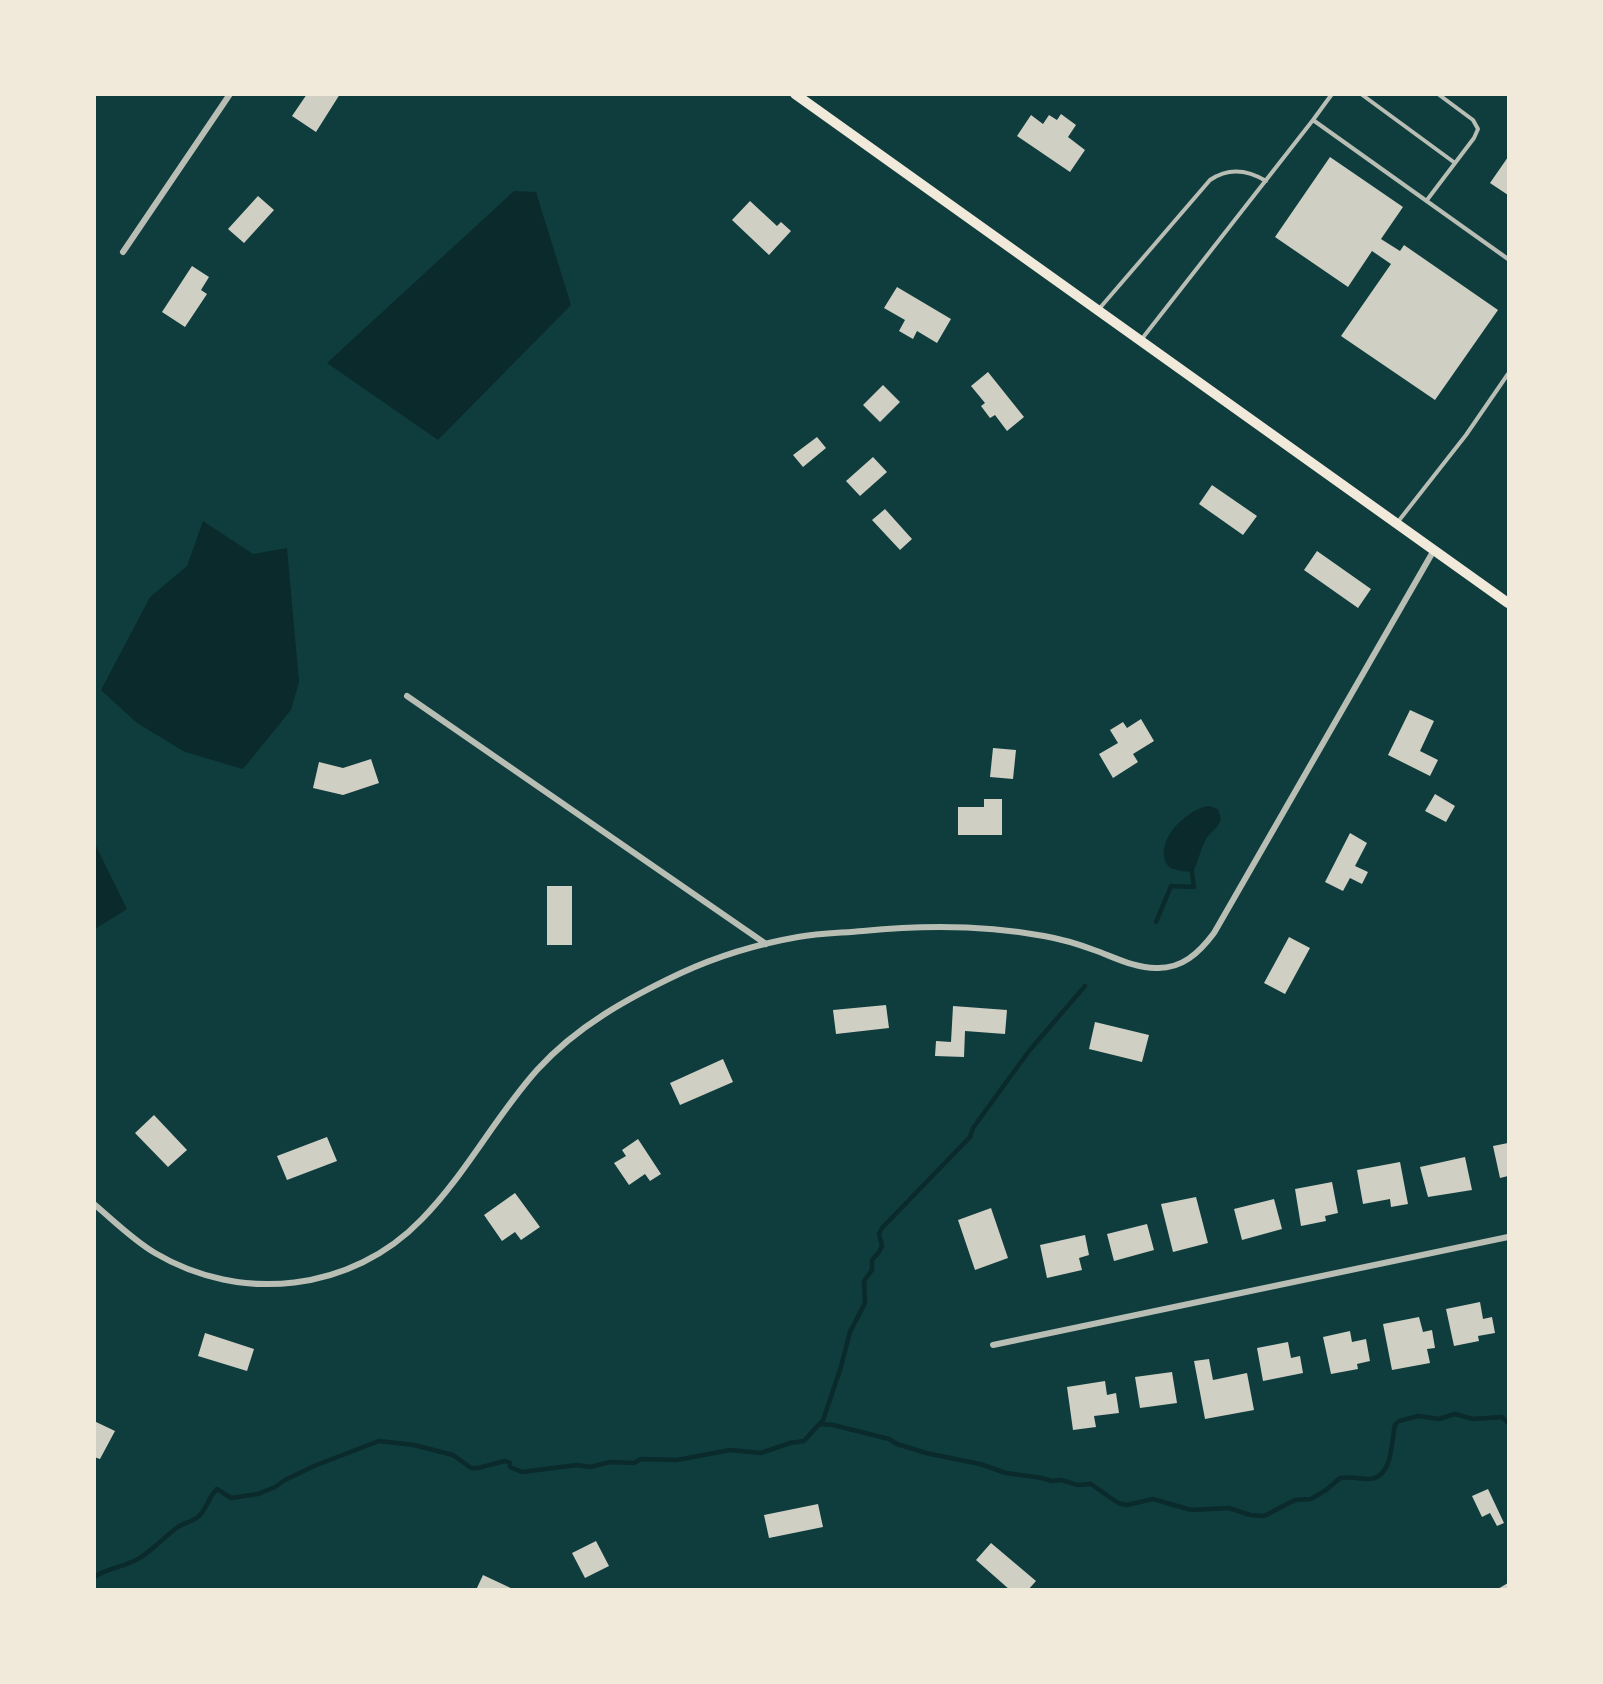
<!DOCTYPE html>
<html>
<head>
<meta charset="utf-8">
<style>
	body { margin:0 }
	#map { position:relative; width:1603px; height:1684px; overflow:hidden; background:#0f3d3e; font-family:"Varela Round",sans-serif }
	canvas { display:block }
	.frame { position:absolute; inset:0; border:96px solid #f1e9da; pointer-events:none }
</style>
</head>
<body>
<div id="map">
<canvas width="1603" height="1684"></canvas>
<div class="frame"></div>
</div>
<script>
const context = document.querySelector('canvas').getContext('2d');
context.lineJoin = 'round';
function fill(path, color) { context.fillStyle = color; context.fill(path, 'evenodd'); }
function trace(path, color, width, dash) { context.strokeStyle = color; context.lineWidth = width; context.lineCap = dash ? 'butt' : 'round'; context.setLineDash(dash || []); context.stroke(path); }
const water = new Path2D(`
	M514 191 536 192 571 305 438 440 327 363Z
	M203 521 253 554 287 548 299 682 291 710 243 769 185 752 137 723 101 690 150 597 187 566Z
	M1209 806 1218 809 1221 819C1218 829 1211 831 1206 839 1201 848 1199 858 1195 868 1188 875 1178 870 1170 868 1149 845 1187 808 1209 806Z
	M94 842 127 909 95 929H94Z`);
const stream = new Path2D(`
	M1156 922 1171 886 1194 887 1191 865
	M820 1424 833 1425 889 1439 897 1444 926 1453 980 1464 1006 1473 1042 1478 1052 1481 1061 1480 1078 1485 1091 1484 1118 1503 1127 1505 1153 1499 1191 1510 1229 1508 1250 1515 1264 1516 1295 1500 1311 1499 1326 1490 1340 1478C1350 1476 1360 1479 1370 1479 1393 1477 1391 1442 1395 1425L1399 1421 1418 1416 1439 1419 1455 1414 1473 1419 1502 1417 1508 1423
	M94 1577C108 1568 124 1567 138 1559 153 1550 164 1537 178 1527 184 1523 194 1521 199 1516 207 1509 208 1497 217 1489L231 1498 258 1494 275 1487 285 1480 314 1466 379 1441 414 1445 453 1455 471 1468H478L505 1461 510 1463V1467L522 1472 577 1465 590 1467 610 1462 634 1463 641 1459 677 1460 730 1450 761 1453 790 1443 804 1441 823 1420 840 1370 850 1332 865 1303 864 1281 872 1270V1260L879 1252 882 1246 879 1234 882 1228 970 1137 973 1128 1029 1051 1085 986`);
const building = new Path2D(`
	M307 94H340L316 132 292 116Z
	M1061 114 1076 125 1068 137 1085 150 1070 172 1017 136 1031 115 1043 124 1049 115 1057 120Z
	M1330 157 1403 207 1381 239 1400 251 1404 245 1498 310 1435 400 1341 336 1391 264 1372 251 1348 287 1275 237Z
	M1508 157V195L1490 183Z
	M258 196 274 210 244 243 228 229Z
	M750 201 777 226 781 222 791 231 769 255 732 220Z
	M192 266 209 277 201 290 207 294 185 327 162 312Z
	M897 287 951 319 937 343 917 331 913 339 899 331 905 320 884 308Z
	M988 372 1024 417 1007 431 995 415 990 418 981 406 985 403 971 386Z
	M883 385 900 402 880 422 863 405Z
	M817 437 826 448 803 467 793 455Z
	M873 457 887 472 860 496 846 481Z
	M1212 485 1257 516 1243 535 1199 504Z
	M885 509 912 539 900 550 872 520Z
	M1317 551 1371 589 1358 608 1304 570Z
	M1410 710 1434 721 1420 751 1438 760 1430 776 1388 755Z
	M1141 719 1154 741 1133 754 1138 762 1113 778 1099 754 1118 743 1110 730 1123 722 1127 728Z
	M993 748 1016 750 1013 779 990 777Z
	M371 759 379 783 343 795 313 788 319 762 343 768Z
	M1435 794 1455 806 1446 822 1425 811Z
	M984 799H1002V835H958V807H984Z
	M1350 833 1367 843 1355 866 1368 872 1362 884 1350 878 1343 891 1325 882Z
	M547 886H572V945H547Z
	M1289 937 1310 948 1285 994 1264 983Z
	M886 1005 889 1028 836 1034 833 1010Z
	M953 1006 1007 1010 1005 1034 965 1031 964 1057 935 1056 936 1041 951 1042Z
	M1095 1022 1149 1035 1142 1062 1089 1049Z
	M723 1059 733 1082 680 1105 670 1083Z
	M154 1115 187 1150 168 1167 135 1133Z
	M327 1137 337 1161 287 1180 277 1156Z
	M638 1139 661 1174 650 1181 645 1174 629 1185 614 1163 626 1156 622 1150Z
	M1508 1143V1176L1500 1178 1493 1146Z
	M1465 1157 1472 1190 1428 1197 1420 1167Z
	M1400 1162 1408 1204 1391 1207 1390 1199 1363 1204 1357 1170Z
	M1332 1182 1338 1213 1325 1216 1326 1221 1301 1226 1295 1189Z
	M515 1193 540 1227 521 1240 515 1232 502 1241 484 1215Z
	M1196 1197 1208 1243 1173 1252 1161 1204Z
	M1274 1199 1282 1229 1242 1240 1234 1209Z
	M991 1208 1008 1258 975 1270 958 1220Z
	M1147 1224 1154 1250 1114 1261 1107 1234Z
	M1085 1235 1089 1255 1079 1258 1082 1270 1047 1278 1040 1245Z
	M1480 1302 1483 1319 1492 1317 1495 1333 1478 1336 1479 1341 1454 1346 1446 1309Z
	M1419 1317 1423 1332 1432 1330 1435 1348 1427 1349 1430 1363 1392 1370 1383 1324Z
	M1350 1331 1352 1342 1366 1339 1370 1361 1357 1364 1358 1369 1331 1374 1323 1337Z
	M205 1333 254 1349 247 1371 198 1356Z
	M1288 1342 1291 1358 1300 1356 1303 1373 1263 1381 1257 1348Z
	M1209 1359 1213 1380 1247 1373 1254 1410 1205 1419 1194 1361Z
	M1172 1372 1177 1403 1140 1408 1135 1377Z
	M1105 1381 1107 1395 1116 1393 1119 1413 1094 1416 1096 1427 1073 1430 1067 1387Z
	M94 1421 115 1431 100 1459 94 1457Z
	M1488 1489 1504 1523 1497 1526 1490 1513 1482 1517 1472 1496Z
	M818 1504 823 1527 769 1538 764 1515Z
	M596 1541 609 1566 585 1578 572 1553Z
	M991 1543 1036 1581 1028 1590H1010L976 1560Z
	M483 1575 515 1590H476Z
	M1508 1583V1590H1496Z`);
const service = new Path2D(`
	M1361 94 1455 163
	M1313 120 1332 94
	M1427 200 1474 138 1478 129 1473 120 1438 94
	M1099 309 1210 180C1229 167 1248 170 1266 181
	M1141 340 1313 120 1508 259
	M1397 523 1466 435 1508 374`);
const minor = new Path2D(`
	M123 252 230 94
	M407 696 766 944
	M94 1204C114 1221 133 1240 155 1253 241 1304 352 1292 422 1219 466 1174 495 1117 537 1070 577 1026 628 998 681 973 718 956 758 944 798 937 820 933 842 933 863 931 923 925 984 925 1044 936 1061 939 1078 944 1094 950 1114 957 1134 968 1156 968 1182 969 1199 953 1214 933L1434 550
	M993 1345 1508 1237`);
const secondary = new Path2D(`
	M795 94 1508 603`);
fill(water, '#0a2a2b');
trace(stream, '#0a2a2b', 4.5);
fill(building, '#cfcfc3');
trace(service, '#b8beb3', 4);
trace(minor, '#b8beb3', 6);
trace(secondary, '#f1e9da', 10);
</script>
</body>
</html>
